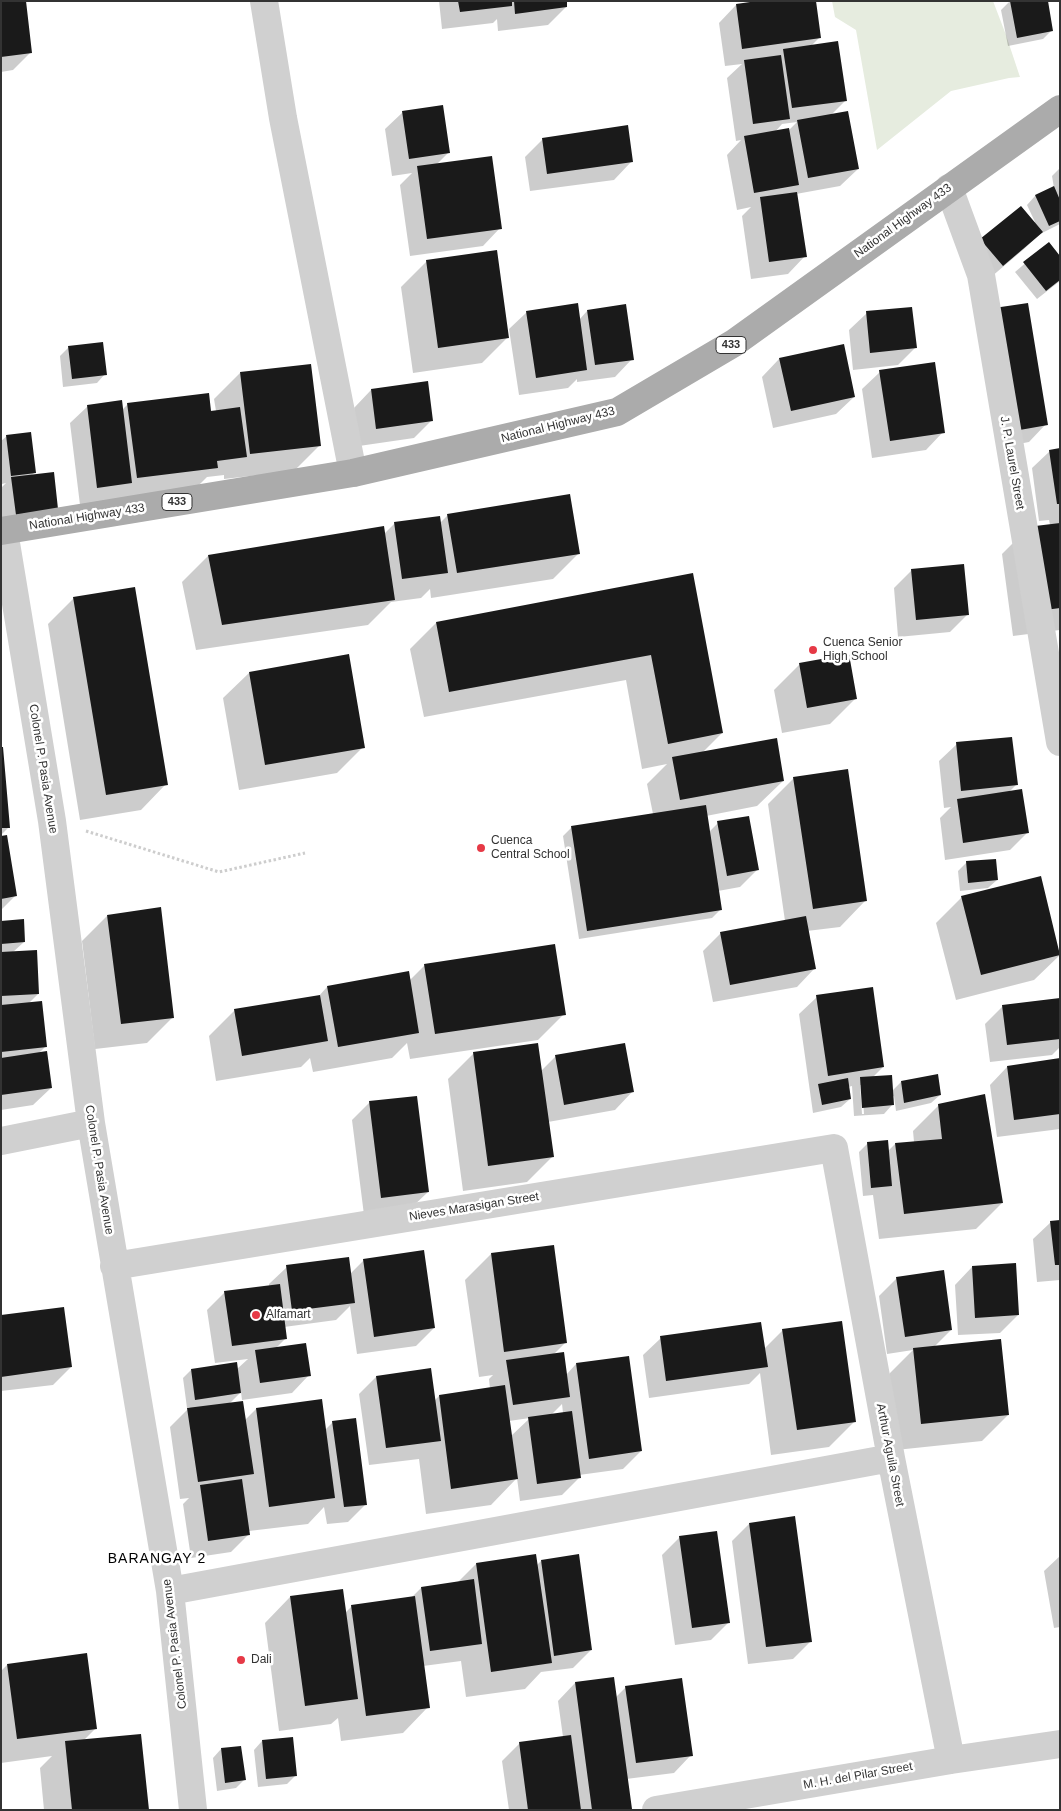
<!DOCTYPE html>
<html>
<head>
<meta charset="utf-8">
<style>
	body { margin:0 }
	#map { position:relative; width:1061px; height:1811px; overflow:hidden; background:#fff; font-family:Helvetica,sans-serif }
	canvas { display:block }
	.frame { position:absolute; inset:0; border:2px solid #333; pointer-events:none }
</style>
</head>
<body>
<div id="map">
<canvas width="1061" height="1811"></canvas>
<div class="frame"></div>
</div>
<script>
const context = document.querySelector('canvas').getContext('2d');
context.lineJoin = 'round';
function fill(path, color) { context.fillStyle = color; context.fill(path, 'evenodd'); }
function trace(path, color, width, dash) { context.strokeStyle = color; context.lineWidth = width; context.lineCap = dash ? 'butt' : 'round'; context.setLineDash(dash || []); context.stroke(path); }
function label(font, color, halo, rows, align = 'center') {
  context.font = font + ' Helvetica,sans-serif'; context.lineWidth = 5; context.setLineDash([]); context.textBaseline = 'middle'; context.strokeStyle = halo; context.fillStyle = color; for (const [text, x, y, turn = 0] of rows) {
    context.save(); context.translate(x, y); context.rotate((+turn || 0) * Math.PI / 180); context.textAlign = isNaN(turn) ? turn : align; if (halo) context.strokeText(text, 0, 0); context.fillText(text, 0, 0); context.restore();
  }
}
const green = new Path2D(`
	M832 1H993L1006 35 1020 77 1009 78 951 91 877 150 856 30 835 17Z`);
const shadow = new Path2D(`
	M1 1 30 53 13 70 1 72Z
	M439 1H565L566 7 548 25 498 31 497 19 493 23 442 29Z
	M1010 1H1046L1052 30 1043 39 1008 46 1001 10Z
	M736 5 819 38 811 46 845 101 830 116 858 169 840 186 796 194 805 256 788 274 751 279 742 216 751 207 737 210 727 155 741 140 736 141 727 78 742 64 725 66 719 23ZM797 122 788 131 775 132 782 124Z
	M403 112 448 153 436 165 500 228 483 246 410 256 400 185 412 173 392 176 385 129Z
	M543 139 631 162 614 180 530 191 525 157Z
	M1060 168V199H1058L1060 203V224L1040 234 1024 249 984 283 981 240 1035 222 1027 205 1035 196 1054 188 1052 176Z
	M1049 243 1060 258V281L1037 299 1015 272Z
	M427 261 508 337 482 363 413 373 401 287Z
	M995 310 1046 424 1029 442 997 448Z
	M587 311 632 359 615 377 577 382V379L568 388 519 395 509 329 527 312 579 320Z
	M867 313 915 348 898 365 853 370 849 330Z
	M68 348 105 374 97 383 63 387 60 356Z
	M779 359 854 397 836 414 773 428 762 377Z
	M880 372 943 432 926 450 872 458 862 389Z
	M240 373 320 445 294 471 224 479V475L207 477 191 493 80 505 70 423 88 406 122 410 128 404 216 411 214 399Z
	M371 390 432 420 414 438 359 446 354 408Z
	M7 436 35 472 31 476 52 474 1 531V488L6 483 2 484 1 441Z
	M1060 449V630L1013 636 1002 554 1028 528 1050 525 1049 520 1039 521 1032 468 1050 451Z
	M448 515 579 553 553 579 431 598 430 589 421 598 391 602 368 625 196 650 182 582 208 556 384 534 395 523H440Z
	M912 570 968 614 950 632 898 637 894 588Z
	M692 575 722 733 702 753 783 781 757 806 706 816 709 832 718 823 757 870 740 887 718 891 721 909 712 918 579 939 563 836 572 827 653 814 647 784 667 764 642 769 626 680 424 717 410 649 436 623Z
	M74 598 166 784 141 810 80 820 48 624Z
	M800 664 856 698 830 724 782 733 774 690Z
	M249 673 363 747 337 773 239 790 223 698Z
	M957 744 1016 785 1008 793 1028 832 1010 850 945 860 940 818 951 807 944 808 939 761Z
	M1 748 9 827 1 835Z
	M794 778 865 901 840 927 807 931 814 969 797 987 713 1002 703 951 721 933 785 921 768 804Z
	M1 837 15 896 1 910Z
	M967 862 997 880 988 888 960 891 958 871Z
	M962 897 1060 955 1034 980 956 1000 936 923Z
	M107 916 173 1017 147 1043 95 1049 82 941Z
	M1 922 24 942 12 953 38 994 28 1004 46 1046 39 1053 51 1088 33 1105 1 1110Z
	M425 965 564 1014 538 1040 410 1059 407 1043 392 1058 313 1072 310 1058 301 1067 216 1081 209 1036 235 1010 318 997 327 987 409 981Z
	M817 997 883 1067 872 1078 891 1092 901 1082 940 1095 931 1103 896 1111 894 1096 892 1097V1105L884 1114 854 1116 852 1086 848 1087 850 1099 841 1107 813 1113 799 1014ZM860 1085H862L864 1114H862Z
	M1060 999V1047L1052 1055 990 1062 985 1024 1003 1006Z
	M474 1053 541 1071 556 1056 632 1092 615 1110 548 1122 553 1156 527 1182 463 1191 448 1079Z
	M1060 1060V1129L997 1137 990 1085 1007 1067Z
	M370 1102 428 1192 410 1209 364 1215 352 1120Z
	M939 1105 1002 1203 976 1229 879 1239 873 1195 863 1196 859 1152 868 1143 888 1151 895 1144 914 1142 913 1131Z
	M1060 1221V1280L1037 1282 1033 1239 1051 1222Z
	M552 1246 565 1343 553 1355 566 1375 576 1364 641 1451 623 1469 579 1475 580 1477 562 1495 520 1501 517 1478 491 1505 426 1514 419 1459 369 1465 359 1394 376 1377 434 1401 439 1396 490 1389 489 1379 493 1375 479 1377 465 1280 491 1254ZM562 1404 563 1413 551 1415ZM530 1418 511 1436 509 1421Z
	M364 1260 434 1328 416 1346 357 1354 350 1306 336 1320 284 1327 286 1338 276 1348 309 1375 292 1393 242 1400 241 1392 229 1404 245 1420 256 1409 321 1401 325 1430 333 1422 366 1504 348 1522 327 1524 324 1507 308 1524 249 1531V1534L231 1552 191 1558 183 1504 189 1498 180 1499 170 1427 190 1407 187 1408 183 1378 191 1370 237 1369 248 1359 215 1363 207 1310 225 1292 269 1286V1284L287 1267 350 1274Z
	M972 1267 1018 1315 1000 1333 958 1335 955 1285Z
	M897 1278 951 1330 934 1347 1008 1415 982 1441 896 1450 888 1375 913 1350 887 1354 879 1296Z
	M1 1317 71 1367 53 1385 1 1391Z
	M783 1330 855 1421 829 1447 771 1455 760 1373 749 1384 649 1398 643 1355 661 1338 764 1349Z
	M749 1524 811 1641 793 1659 748 1664 732 1541Z
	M680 1537 728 1623 711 1640 675 1645 662 1555Z
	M1060 1556V1627L1054 1628 1044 1571Z
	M541 1561 591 1650 573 1668 541 1672 525 1689 466 1697 461 1661 423 1666 428 1707 403 1733 341 1741 338 1718 331 1724 279 1731 265 1623 290 1597 345 1613 352 1606 412 1597 421 1588 457 1583 476 1564 537 1565Z
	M7 1665 96 1728 83 1741 148 1810H44L40 1768 52 1756 1 1763V1671Z
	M575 1683 615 1698 626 1687 691 1755 674 1773 626 1779 629 1810H509L502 1761 520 1743 563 1737 558 1701Z
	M262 1741 296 1775 287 1784 258 1787 254 1750Z
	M221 1749 244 1780 236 1788 217 1791 213 1758Z`);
const building = new Path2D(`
	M1 1H26L32 53 1 57Z
	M458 1H512V6L460 12Z
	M514 1H567V7L515 14Z
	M757 1H816L821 38 742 49 736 4Z
	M1010 1H1048L1053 31 1017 38Z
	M838 41 847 101 792 108 783 49Z
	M781 55 790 119 753 124 744 60Z
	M443 105 450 153 409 159 402 111Z
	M848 111 859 169 808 178 797 120Z
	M628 125 633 162 547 174 542 138Z
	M789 128 799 185 754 193 744 136Z
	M492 156 502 229 427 239 417 166Z
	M1054 186 1060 200V221L1049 226 1035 195Z
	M797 192 807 257 769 262 760 197Z
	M1021 206 1043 232 1003 266 980 239Z
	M1049 242 1060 256V280L1046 291 1023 262Z
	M497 250 509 338 438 348 426 260Z
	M578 303 587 370 536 378 526 311Z
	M1028 303 1048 425 1014 431 994 308Z
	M626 304 634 360 595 365 587 310Z
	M912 307 917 348 870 353 866 311Z
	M103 342 107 375 72 379 68 346Z
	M844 344 855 397 791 411 779 358Z
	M935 362 945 433 890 441 879 370Z
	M311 364 321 446 250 454 240 372Z
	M428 381 433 421 376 429 371 389Z
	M209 393 211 411 240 407 247 457 217 461 218 468 137 478 127 403Z
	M122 400 132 483 97 488 87 405Z
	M31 432 36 473 11 476 6 435Z
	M1060 448V504H1057L1049 450Z
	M54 472 58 509 16 515 11 477Z
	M570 494 580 554 457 573 447 514Z
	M440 516 448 573 402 579 394 522Z
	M1060 523V608L1038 611 1027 527Z
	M384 526 395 600 222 625 208 555Z
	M964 564 969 615 916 620 911 569Z
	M693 573 723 733 668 744 651 655 449 692 436 622Z
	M135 587 168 785 106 795 73 597Z
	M349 654 365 748 265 765 249 672Z
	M849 654 857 699 807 708 799 663Z
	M1012 737 1018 785 961 791 956 742Z
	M777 738 784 781 680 800 672 757Z
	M1 747H3L10 828H1Z
	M848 769 867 901 813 909 793 777Z
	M1022 789 1029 833 963 843 957 799Z
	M706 805 722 910 587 931 571 826Z
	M749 816 759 870 727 876 717 821Z
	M7 835 17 896 1 899V836Z
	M996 859 998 880 968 883 966 861Z
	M1041 876 1060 955 981 975 961 896Z
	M161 907 174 1018 121 1024 107 915Z
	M806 916 816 969 730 985 720 932Z
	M24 919 25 942 1 944V921Z
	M555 944 566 1015 435 1034 424 964Z
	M37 950 39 994 1 996V952Z
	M409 971 419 1033 338 1047 327 986Z
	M873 987 884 1067 828 1076 816 995Z
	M320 995 328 1041 242 1056 234 1009Z
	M1060 998V1039L1007 1045 1002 1005Z
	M42 1001 47 1047 1 1052V1005Z
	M538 1043 554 1157 488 1166 473 1052Z
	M625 1043 634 1092 564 1105 555 1055Z
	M47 1051 52 1088 1 1095V1058Z
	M1060 1058V1114L1014 1120 1007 1066Z
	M938 1074 941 1095 904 1103 901 1081Z
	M892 1075 894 1105 862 1108 860 1077Z
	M848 1078 851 1099 822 1105 818 1084Z
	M985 1094 1003 1203 904 1214 895 1143 942 1139 938 1104Z
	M417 1096 429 1192 381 1198 369 1101Z
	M888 1140 892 1186 871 1188 867 1142Z
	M1060 1220V1265H1055L1050 1221Z
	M554 1245 567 1343 504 1352 491 1253Z
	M424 1250 435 1328 374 1337 363 1259Z
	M349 1257 355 1303 292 1311 286 1265Z
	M1016 1263 1019 1315 975 1318 972 1266Z
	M944 1270 952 1330 905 1337 896 1277Z
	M280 1284 287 1339 232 1346 224 1291Z
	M64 1307 72 1367 1 1377V1315Z
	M842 1321 856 1422 797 1430 782 1329Z
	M761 1322 768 1367 666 1381 660 1336Z
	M1001 1339 1009 1415 921 1424 913 1348Z
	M306 1343 311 1376 260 1383 255 1350Z
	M564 1352 570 1397 513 1405 506 1360Z
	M629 1356 642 1451 589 1459 576 1363Z
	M237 1362 241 1393 195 1400 191 1369Z
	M431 1368 441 1441 386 1448 376 1376Z
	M505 1385 518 1479 451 1489 439 1395Z
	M322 1399 335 1498 269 1507 256 1408Z
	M243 1401 254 1474 198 1482 187 1408Z
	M572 1411 581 1478 537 1484 528 1417Z
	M356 1418 367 1505 344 1507 332 1421Z
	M242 1479 250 1535 208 1541 200 1485Z
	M795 1516 812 1642 766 1647 749 1523Z
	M717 1531 730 1623 692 1628 679 1536Z
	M536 1554 552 1663 491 1672 476 1563Z
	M579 1554 592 1650 554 1656 541 1560Z
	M474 1579 482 1644 430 1651 421 1587Z
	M343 1589 358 1699 305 1706 290 1596Z
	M415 1596 430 1708 366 1716 351 1605Z
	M87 1653 97 1729 17 1739 7 1664Z
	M614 1677 632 1809 592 1810 575 1682Z
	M682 1678 693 1756 636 1763 625 1686Z
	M141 1734 149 1810H72L65 1741Z
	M571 1735 581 1810H528L519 1742Z
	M293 1737 297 1776 266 1779 262 1740Z
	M241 1746 246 1780 225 1783 221 1748Z`);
const path = new Path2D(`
	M86 831 219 872 305 853`);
const street = new Path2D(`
	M264 1 283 118 353 473
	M949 188 981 275 1060 742
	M4 531 52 821 91 1123 170 1591 193 1810
	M1 1141 91 1123
	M114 1266 834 1148 891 1458 951 1760
	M170 1591 891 1458
	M656 1810 951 1760 1060 1744`);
const primary = new Path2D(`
	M1 531 353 473 617 412 734 343 1060 109`);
const markers = [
	[813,650,5,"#e63946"],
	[481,848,5,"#e63946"],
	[256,1315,5,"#e63946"],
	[241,1660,5,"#e63946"]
];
const shields = [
	[731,345,30],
	[177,502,30]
];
const shieldNames = [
	["433",731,345],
	["433",177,502]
];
const streetNames = [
	["National Highway 433",903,221,-36],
	["National Highway 433",558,425,-14],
	["J. P. Laurel Street",1012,463,80],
	["National Highway 433",87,517,-9],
	["Colonel P. Pasia Avenue",43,769,81],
	["Colonel P. Pasia Avenue",99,1170,81],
	["Nieves Marasigan Street",474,1207,-9],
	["Arthur Aguila Street",890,1455,79],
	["Colonel P. Pasia Avenue",175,1644,-97],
	["M. H. del Pilar Street",858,1776,-10]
];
const poiNames = [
	["Cuenca Senior",823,643],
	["High School",823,657],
	["Cuenca",491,841],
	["Central School",491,855],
	["Alfamart",266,1315],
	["Dali",251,1660]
];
const neighbourhoodNames = [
	["BARANGAY 2",157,1559]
];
fill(green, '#e6ecdf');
fill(shadow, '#0003');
fill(building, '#1a1a1a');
trace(path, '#cdcdcd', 3, [2.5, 2.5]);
trace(street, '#d0d0d0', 28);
trace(primary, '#ababab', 28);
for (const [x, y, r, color] of markers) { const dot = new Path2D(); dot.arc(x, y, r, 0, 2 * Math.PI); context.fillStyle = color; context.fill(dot); trace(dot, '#fff', 2); }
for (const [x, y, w] of shields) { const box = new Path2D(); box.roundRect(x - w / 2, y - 8.5, w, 17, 4); context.fillStyle = '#fff'; context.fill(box); trace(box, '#333', 1); }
label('bold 11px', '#333', null, shieldNames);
label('12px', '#333', '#fff', streetNames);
label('12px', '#333', '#fff', poiNames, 'left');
context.letterSpacing = '1px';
label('14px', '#000', '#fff', neighbourhoodNames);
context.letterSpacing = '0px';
</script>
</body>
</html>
